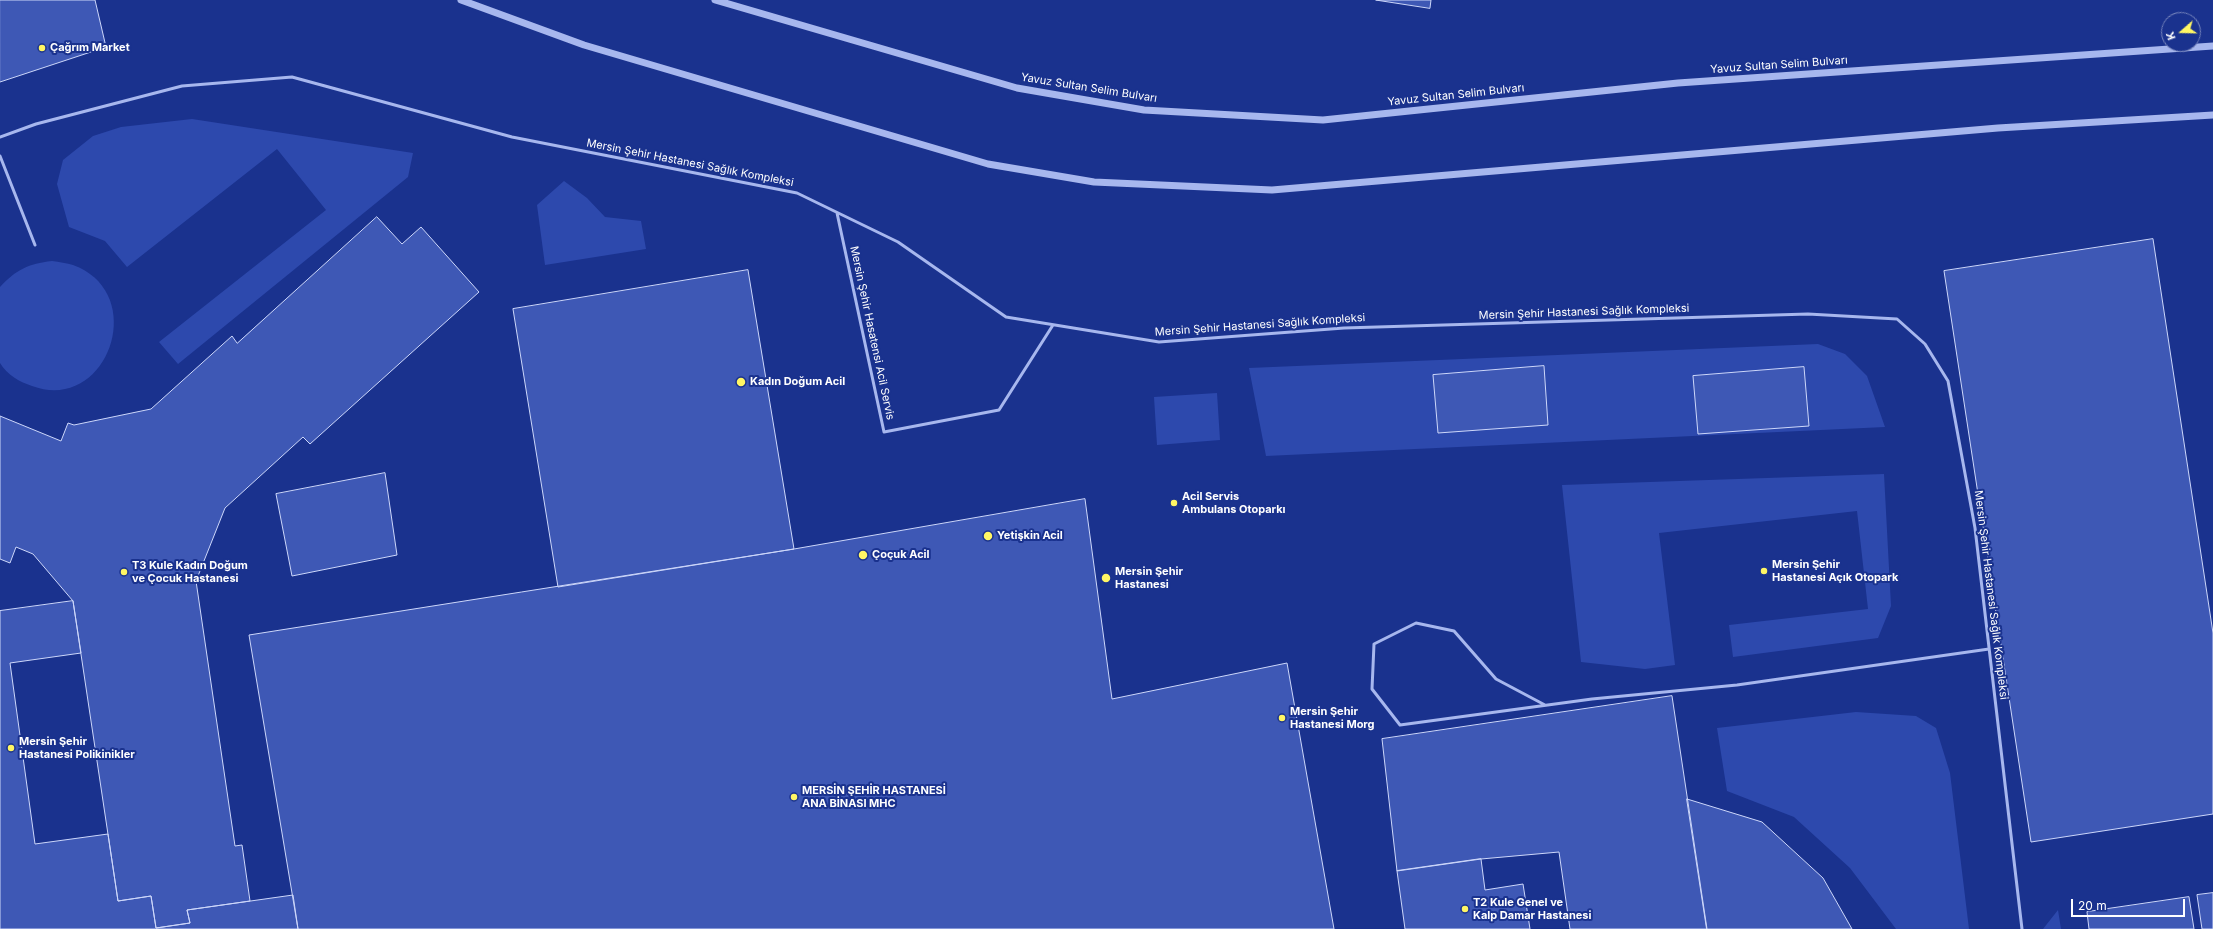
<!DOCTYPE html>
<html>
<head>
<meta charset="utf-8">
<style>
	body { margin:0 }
	#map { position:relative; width:2213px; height:929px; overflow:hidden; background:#1a328e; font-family:Inter,sans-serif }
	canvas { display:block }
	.north { position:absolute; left:2161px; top:12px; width:40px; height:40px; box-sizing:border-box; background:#1a328e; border:1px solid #7684bb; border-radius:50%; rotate:250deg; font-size:11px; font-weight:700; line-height:16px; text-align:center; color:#fff }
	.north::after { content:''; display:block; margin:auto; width:14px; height:18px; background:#fff664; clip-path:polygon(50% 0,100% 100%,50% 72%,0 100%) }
	.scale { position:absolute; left:2071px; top:899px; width:114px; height:18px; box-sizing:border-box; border:2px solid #fff; border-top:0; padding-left:5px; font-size:12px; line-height:14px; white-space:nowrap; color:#fff; -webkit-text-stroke:3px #1a328e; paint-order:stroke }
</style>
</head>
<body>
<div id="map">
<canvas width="2213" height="929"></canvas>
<div class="north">K</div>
<div class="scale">20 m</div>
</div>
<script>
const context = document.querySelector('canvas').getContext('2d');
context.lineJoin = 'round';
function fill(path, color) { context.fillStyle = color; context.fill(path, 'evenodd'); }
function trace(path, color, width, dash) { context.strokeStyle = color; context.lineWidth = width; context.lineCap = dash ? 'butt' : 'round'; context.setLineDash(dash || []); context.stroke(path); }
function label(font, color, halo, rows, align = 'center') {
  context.font = font + ' Inter,sans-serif'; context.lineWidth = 4; context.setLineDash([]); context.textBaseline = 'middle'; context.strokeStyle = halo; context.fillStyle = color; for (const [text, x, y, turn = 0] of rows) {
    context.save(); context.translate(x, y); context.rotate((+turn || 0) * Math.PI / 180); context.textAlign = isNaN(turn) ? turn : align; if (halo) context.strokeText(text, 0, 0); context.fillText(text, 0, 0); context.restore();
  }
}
const green = new Path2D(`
	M192 119 413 153 408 177 178 364 159 342 326 210 277 149 127 267 105 241 69 227 57 184 63 160 93 136 121 127Z
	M564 181 587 198 605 217 641 221 646 249 545 265 537 205Z
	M52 261C59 262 67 263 73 265 150 293 108 414 32 386 20 382 7 375 0 363V287C17 269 28 264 52 261Z
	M1818 344 1845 354 1867 376 1885 427 1266 456 1249 368Z
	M1217 393 1220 440 1157 445 1154 397Z
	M1884 474 1891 606 1878 638 1733 657 1729 625 1868 609 1857 511 1659 533 1675 665 1645 669 1581 662 1562 485Z
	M1856 712 1916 716 1936 728 1950 773 1969 929H1896L1850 868 1794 817 1727 791 1717 728Z
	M2058 910 2061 929H2043Z`);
const building = new Path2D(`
	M0 0H95L106 47 0 82Z
	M1376 0H1431L1430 8Z
	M377 217 402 244 421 227 479 292 310 444 303 437 225 508 196 581 235 846 242 845 250 901 187 910 190 923 156 928 151 896 118 901 73 601 33 554 16 547 10 563 0 559V416L61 441 68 423 74 425 151 409 232 336 237 343Z
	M2153 239 2213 633V814L2031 842 1944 271Z
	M748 270 794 549 558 587 513 309Z
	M1544 366 1548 425 1438 433 1433 375Z
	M1804 367 1809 426 1698 434 1693 376Z
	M385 473 397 555 292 576 276 494Z
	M1085 499 1112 699 1287 663 1334 929H298L249 635 794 549Z
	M73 601 81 653 10 663 35 844 108 834 118 901 151 896 156 928 190 923 187 910 293 895 298 929H0V611Z
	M1672 696 1707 929H1570L1559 852 1481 859 1397 871 1382 739Z
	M1687 799 1762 822 1823 878 1852 929H1707Z
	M1481 859 1485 890 1523 884 1530 929H1405L1397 871Z
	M2213 893V929H2202L2197 895Z
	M2189 897 2194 929H2089L2087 912Z`);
const service = new Path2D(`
	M0 137 36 124 182 86 292 77 512 137 797 193 898 242 1006 317 1159 342 1344 328 1808 314 1897 319 1925 344 1948 381 1975 528 2022 929
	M0 156 35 245
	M837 213 884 432 999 410 1053 325
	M1545 705 1496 679 1454 631 1416 623 1374 644 1372 689 1400 725 1592 699 1737 685 1989 649`);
const tertiary = new Path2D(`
	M461 0 584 45 988 164 1094 182 1272 190 1998 128 2213 115
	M715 0 1017 88 1144 110 1323 120 1678 83 2213 46`);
const markers = [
	[42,48,4,"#fff664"],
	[741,382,5,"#fff664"],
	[1174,503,4,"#fff664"],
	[988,536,5,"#fff664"],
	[863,555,5,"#fff664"],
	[1764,571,4,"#fff664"],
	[124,572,4,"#fff664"],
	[1106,578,5,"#fff664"],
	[1282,718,4,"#fff664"],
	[11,748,4,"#fff664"],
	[794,797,4,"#fff664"],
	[1465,909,4,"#fff664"]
];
const poiNames = [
	["Çağrım Market",50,48],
	["Kadın Doğum Acil",750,382],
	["Acil Servis",1182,497],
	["Ambulans Otoparkı",1182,510],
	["Yetişkin Acil",997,536],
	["Çoçuk Acil",872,555],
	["Mersin Şehir",1772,565],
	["Hastanesi Açık Otopark",1772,578],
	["T3 Kule Kadın Doğum",132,566],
	["ve Çocuk Hastanesi",132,579],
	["Mersin Şehir",1115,572],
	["Hastanesi",1115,585],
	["Mersin Şehir",1290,712],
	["Hastanesi Morg",1290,725],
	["Mersin Şehir",19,742],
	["Hastanesi Polikinikler",19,755],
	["MERSİN ŞEHİR HASTANESİ",802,791],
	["ANA BİNASI MHC",802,804],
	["T2 Kule Genel ve",1473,903],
	["Kalp Damar Hastanesi",1473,916]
];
const streetNames = [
	["Yavuz Sultan Selim Bulvarı",1779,65,-4],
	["Yavuz Sultan Selim Bulvarı",1089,88,9],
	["Yavuz Sultan Selim Bulvarı",1456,95,-6],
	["Mersin Şehir Hastanesi Sağlık Kompleksi",690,163,11],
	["Mersin Şehir Hastanesi Sağlık Kompleksi",1584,312,-2],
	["Mersin Şehir Hastanesi Sağlık Kompleksi",1260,325,-4],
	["Mersin Şehir Hasatensi Acil Servis",872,333,78],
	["Mersin Şehir Hastanesi Sağlık Kompleksi",1991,595,83]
];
fill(green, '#2d49ad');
fill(building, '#3e58b5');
trace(building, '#cdd7fa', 1);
trace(service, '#a7b7ee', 3);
trace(tertiary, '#a7b7ee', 7);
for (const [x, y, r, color] of markers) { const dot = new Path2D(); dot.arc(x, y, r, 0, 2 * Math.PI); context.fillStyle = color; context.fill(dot); trace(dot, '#1a328e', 1.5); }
label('bold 11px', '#fff', '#1a328e', poiNames, 'left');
label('11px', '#fff', '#1a328e', streetNames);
</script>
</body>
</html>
